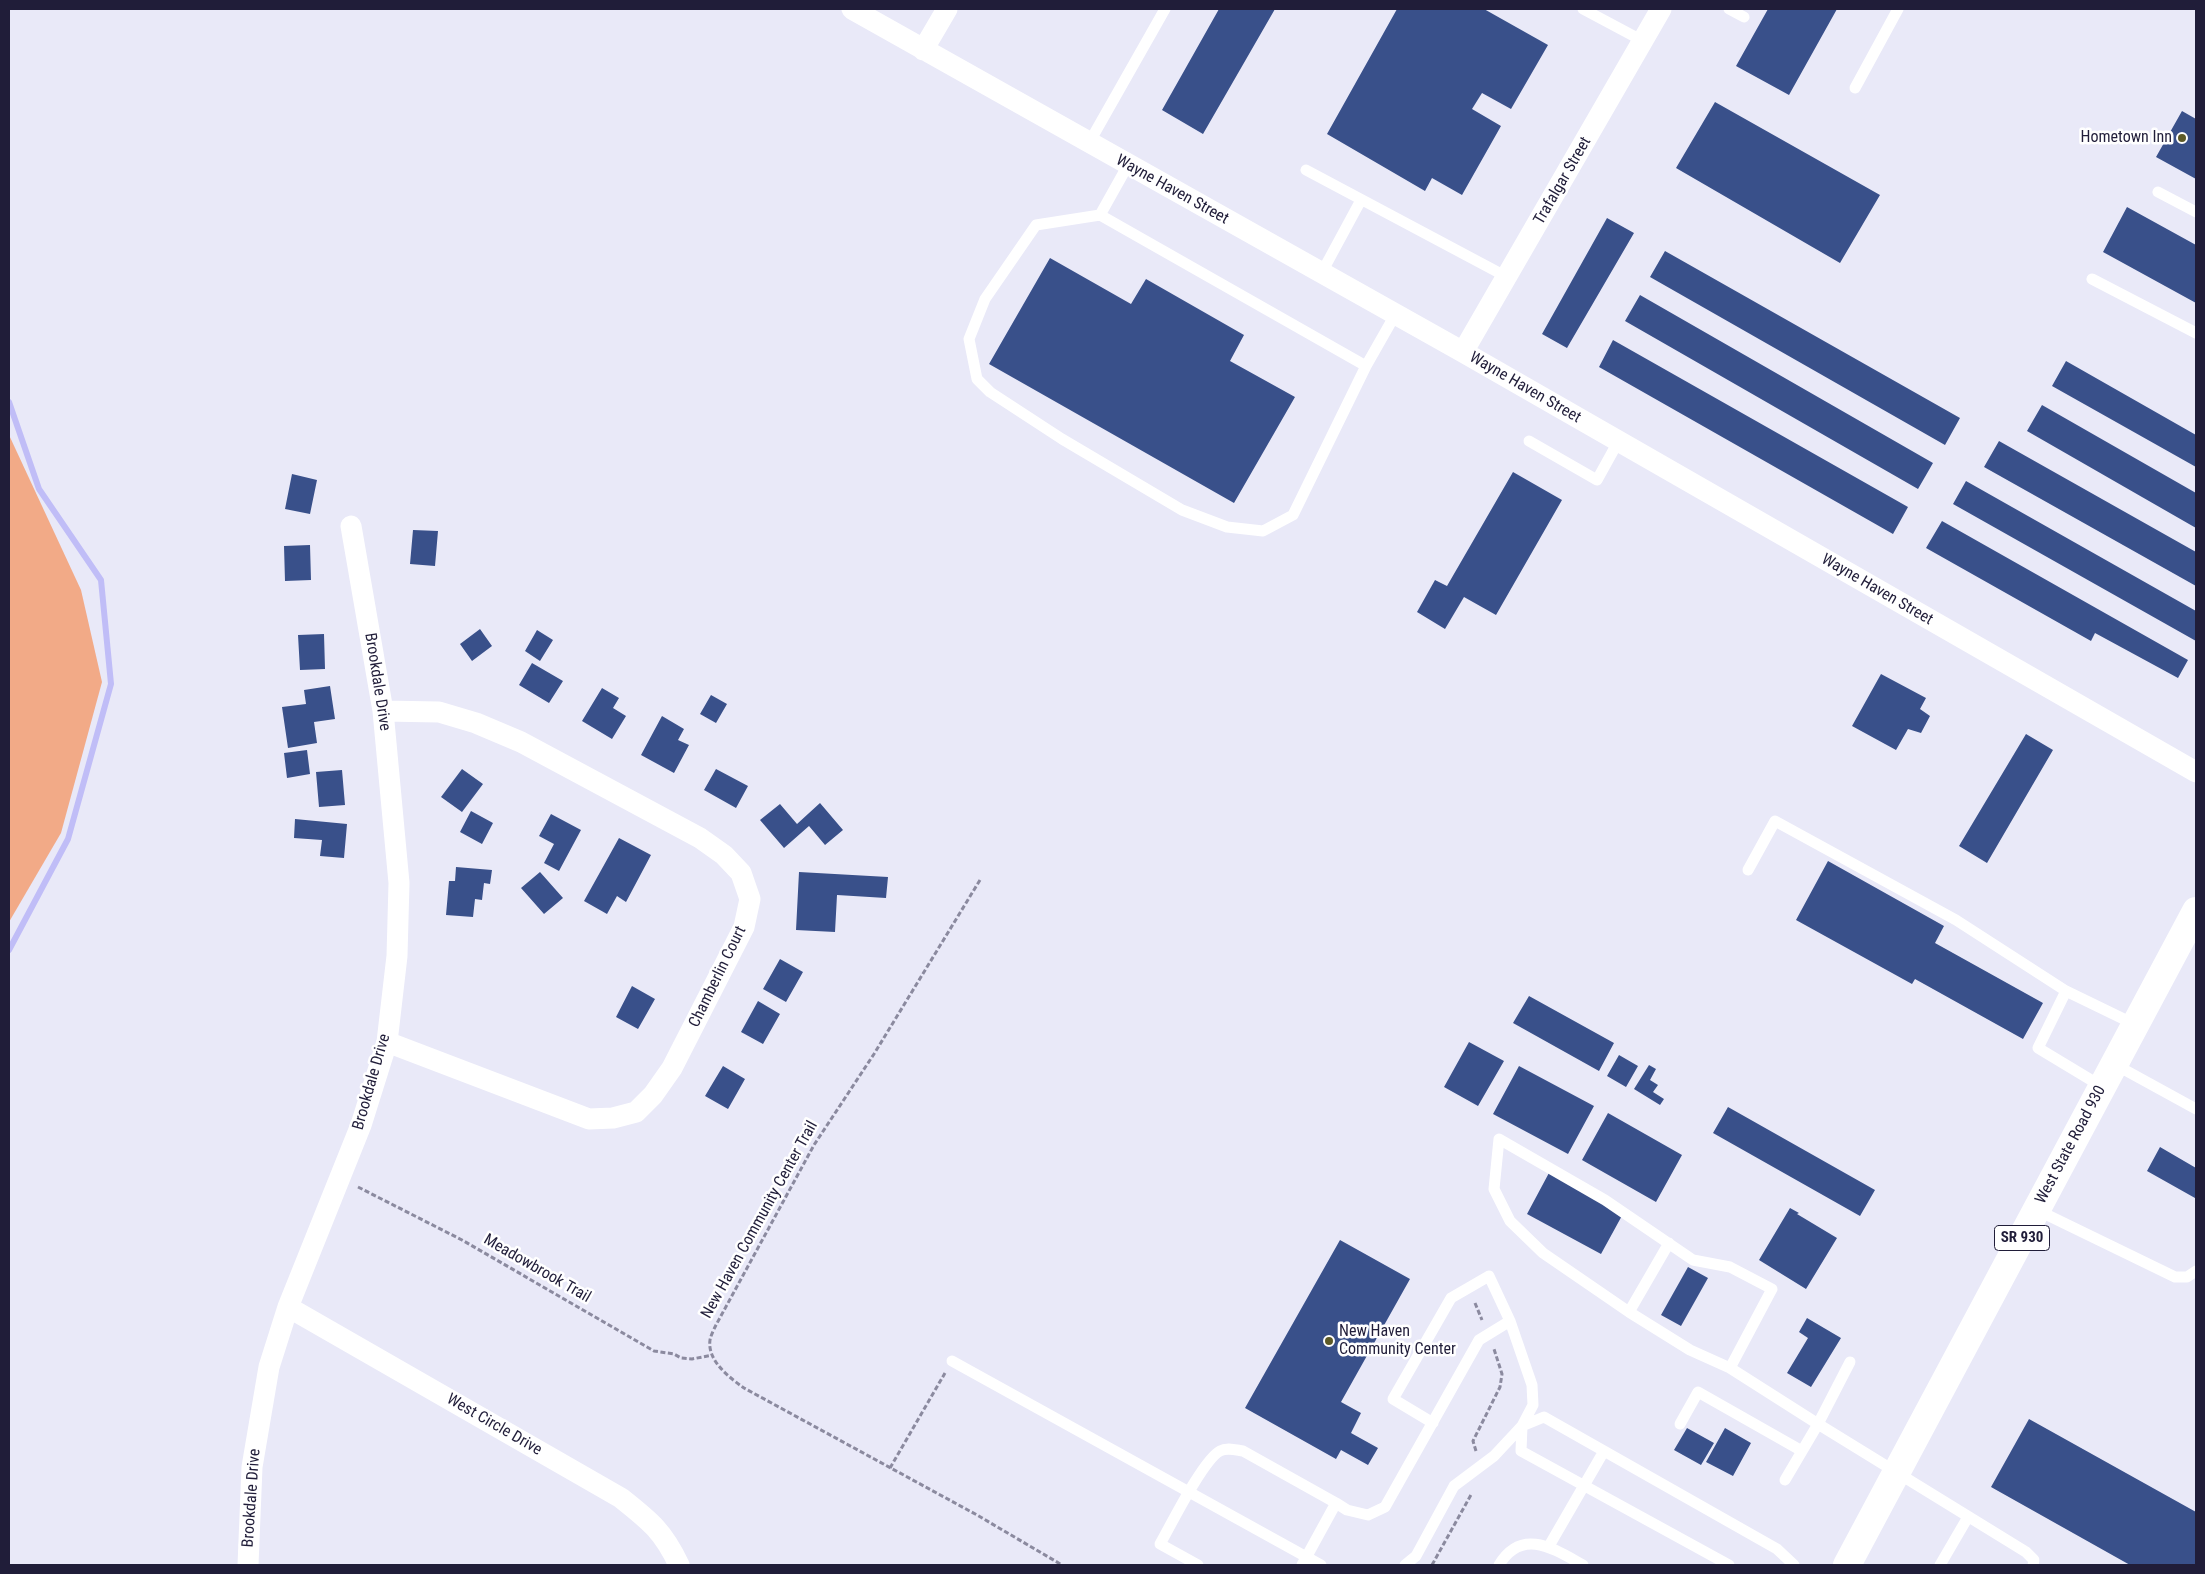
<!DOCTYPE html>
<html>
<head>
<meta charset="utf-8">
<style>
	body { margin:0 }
	#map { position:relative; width:2205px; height:1574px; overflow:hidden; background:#e9e9f8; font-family:"Roboto Condensed",sans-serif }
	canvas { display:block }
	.frame { position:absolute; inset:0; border:10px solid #201d39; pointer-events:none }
</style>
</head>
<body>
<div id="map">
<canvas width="2205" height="1574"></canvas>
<div class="frame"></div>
</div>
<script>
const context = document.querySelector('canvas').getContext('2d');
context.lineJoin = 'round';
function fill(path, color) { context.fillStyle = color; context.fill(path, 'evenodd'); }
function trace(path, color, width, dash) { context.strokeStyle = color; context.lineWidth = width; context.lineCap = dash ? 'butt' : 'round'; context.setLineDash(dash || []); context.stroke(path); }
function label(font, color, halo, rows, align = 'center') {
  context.font = font + ' "Roboto Condensed",sans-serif'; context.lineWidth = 5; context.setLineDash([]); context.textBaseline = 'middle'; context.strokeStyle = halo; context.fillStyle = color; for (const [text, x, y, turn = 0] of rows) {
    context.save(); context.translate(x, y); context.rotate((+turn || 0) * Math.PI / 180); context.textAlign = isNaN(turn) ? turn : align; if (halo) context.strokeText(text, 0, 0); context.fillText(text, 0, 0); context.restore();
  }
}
const green = new Path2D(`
	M9 435 81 590 102 682 61 833 9 922Z`);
const stream = new Path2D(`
	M9 402 39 489 101 580 111 684 68 839 9 950`);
const building = new Path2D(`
	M1219 9H1275L1203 134 1162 110Z
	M1397 9H1484L1548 45 1511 109 1482 93 1472 109 1501 126 1462 195 1432 178 1425 191 1327 134Z
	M1768 9H1837L1789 95 1736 66Z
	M1715 102 1880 195 1840 263 1676 168Z
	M2182 111 2196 119V179L2156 157Z
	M2127 207 2196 245V303L2103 252Z
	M1607 218 1634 233 1567 348 1542 334Z
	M1665 251 1960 418 1945 445 1650 277Z
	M1050 258 1131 304 1146 279 1244 335 1230 361 1295 397 1234 503 989 364Z
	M1640 295 1933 463 1918 489 1625 321Z
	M1613 340 1908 507 1893 534 1599 367Z
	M2066 361 2196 435V467L2052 386Z
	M2042 405 2196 493V528L2027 431Z
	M1999 441 2196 552V586L1984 467Z
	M1513 472 1562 500 1496 615 1464 597 1445 629 1417 612 1435 580 1447 586Z
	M292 474 317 480 310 514 285 509Z
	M1966 481 2196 611V641L1953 504Z
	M1942 521 2188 660 2178 678 2095 633 2091 641 1926 548Z
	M413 530 438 531 435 566 410 564Z
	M310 545 311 580 285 581 284 546Z
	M480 629 492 646 472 661 460 644Z
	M537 630 553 640 540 661 525 651Z
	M324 634 325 669 300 670 298 635Z
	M532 663 563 681 549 703 519 685Z
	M1881 674 1926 698 1920 709 1930 716 1921 733 1908 729 1896 750 1852 726Z
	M330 686 335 719 314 722 317 743 288 748 282 707 306 704 304 690Z
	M602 688 619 698 613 708 626 716 612 739 582 721Z
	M711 695 727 704 716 723 700 714Z
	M662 716 684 729 678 740 689 745 674 773 641 755Z
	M2026 734 2053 750 1987 863 1959 846Z
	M307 750 310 774 287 778 284 753Z
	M462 769 483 784 462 812 441 797Z
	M716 769 748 786 736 808 704 790Z
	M342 770 345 805 319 807 316 772Z
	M820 803 843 830 825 845 809 826 784 848 760 820 780 804 797 824Z
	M471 811 493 823 482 844 460 832Z
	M551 814 581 830 559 871 544 863 554 844 539 836Z
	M295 819 347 824 344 858 320 856 322 840 294 838Z
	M619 838 651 855 626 902 617 896 607 914 584 901Z
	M1828 861 1944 926 1935 943 2043 1003 2023 1039 1915 979 1912 984 1796 920Z
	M456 867 492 870 490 884 484 883 482 900 475 899 473 917 446 915 449 881H455Z
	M540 872 563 898 544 914 521 888Z
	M799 872 888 877 886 898 837 895 835 932 796 930Z
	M780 959 803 972 786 1002 763 989Z
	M632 986 655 999 638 1029 616 1017Z
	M1529 996 1614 1043 1599 1071 1513 1023Z
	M758 1001 780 1014 763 1044 741 1032Z
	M1469 1042 1504 1061 1478 1106 1444 1087Z
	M1619 1055 1638 1066 1626 1087 1607 1076Z
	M1649 1065 1656 1069 1650 1080 1658 1085 1653 1092 1664 1099 1660 1105 1634 1089Z
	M723 1066 745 1079 728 1109 705 1096Z
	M1519 1066 1594 1106 1568 1154 1493 1114Z
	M1728 1107 1875 1190 1860 1216 1713 1133Z
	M1608 1113 1682 1155 1656 1202 1582 1160Z
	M2160 1147 2196 1168 2195 1198 2147 1171Z
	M1550 1171 1624 1212 1601 1254 1527 1214Z
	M1790 1208 1799 1213 1797 1214 1837 1238 1806 1289 1759 1260Z
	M1340 1240 1410 1279 1341 1402 1361 1413 1351 1433 1378 1448 1368 1465 1341 1450 1336 1459 1245 1408Z
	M1688 1267 1708 1278 1681 1326 1661 1315Z
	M1807 1318 1841 1338 1811 1387 1787 1373 1808 1338 1799 1332Z
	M2029 1419 2196 1512V1565H2130L1991 1487Z
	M1687 1428 1714 1443 1701 1465 1674 1450Z
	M1725 1428 1751 1443 1733 1476 1706 1462Z`);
const path = new Path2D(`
	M980 880 874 1054 814 1145 716 1325C714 1329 711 1335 710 1340 707 1361 730 1378 744 1388L977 1515 1062 1565
	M358 1187 462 1240 654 1351 674 1354 681 1358 692 1359 713 1355
	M1475 1303 1482 1320
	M1476 1451 1473 1441 1500 1387 1502 1374 1494 1349
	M890 1468 945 1373
	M1432 1565 1472 1493`);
const lane = new Path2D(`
	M1583 9 1643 41
	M1729 9 1744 17
	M1855 88 1898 9
	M1089 143 1165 9
	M1306 170 1507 277
	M2158 192 2196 212
	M1100 215 1128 165
	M1321 274 1361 200
	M2092 279 2196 333
	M1366 366 1100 215 1036 225 985 299 969 339 977 379 990 392 1062 439 1182 510 1227 527 1263 531 1293 515 1366 366 1395 315
	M1529 441 1597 480 1618 442
	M1748 870 1775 821 1956 920 2066 991
	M2114 1064 2196 1109
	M2101 1086 2038 1048 2066 991 2134 1024
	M2037 1210 2175 1277H2187L2196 1271
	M1629 1312 1669 1243
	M952 1361 1321 1565
	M1730 1368 1772 1289 1730 1267 1693 1260 1605 1200 1499 1139 1494 1189 1510 1221 1543 1253 1629 1312 1690 1350 1730 1368 1818 1424 1850 1362
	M1680 1424 1698 1392 1802 1451
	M1785 1480 1818 1424 2026 1552 2034 1560 2033 1565
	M1336 1503 1347 1510 1368 1515 1385 1507 1479 1340 1510 1321
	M1549 1546 1604 1451
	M1198 1565 1160 1544C1171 1525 1203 1460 1220 1451 1227 1447 1236 1450 1243 1451L1336 1503 1302 1565
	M1405 1565 1416 1556 1454 1486 1494 1456 1522 1426 1533 1405 1532 1385 1510 1321 1489 1276 1451 1298 1393 1399 1433 1423
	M1499 1565C1522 1527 1554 1549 1583 1565
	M1729 1565 1521 1451 1522 1426 1544 1417 1777 1549 1794 1565
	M1940 1565 1968 1517`);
const street = new Path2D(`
	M852 9 1463 352 2196 772
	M923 50 947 9
	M1463 352 1661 9
	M383 711 439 712 476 723 521 742 700 838 724 855 741 873 750 899 744 927 672 1068 653 1095 636 1112 613 1118 589 1119 387 1042
	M288 1307 621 1498C650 1521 663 1531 679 1565
	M248 1565 252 1467 269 1367 288 1307 361 1125 387 1042 397 956 399 883 383 711 351 526`);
const highway = new Path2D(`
	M1847 1565 2196 911`);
const markers = [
	[2182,138,5,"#5d5a27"],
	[1329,1341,5,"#5d5a27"]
];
const shields = [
	[2022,1238,55]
];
const shieldNames = [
	["SR 930",2022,1238]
];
const poiNames = [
	["Hometown Inn",2172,138],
	["New Haven",1339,1332,"left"],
	["Community Center",1339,1350,"left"]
];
const streetNames = [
	["Trafalgar Street",1563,181,-60],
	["Wayne Haven Street",1172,190,29],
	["Wayne Haven Street",1525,388,30],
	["Wayne Haven Street",1877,590,30],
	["Brookdale Drive",377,682,81],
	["Chamberlin Court",718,977,-64],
	["Brookdale Drive",372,1082,-74],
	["West State Road 930",2071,1145,-62],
	["New Haven Community Center Trail",760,1220,-61],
	["Meadowbrook Trail",537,1269,30],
	["West Circle Drive",494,1425,30],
	["Brookdale Drive",252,1498,-86]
];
fill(green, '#f2aa87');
trace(stream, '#c0bdf7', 6);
fill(building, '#39508a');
trace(path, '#8b8a9f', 3, [5, 2.5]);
trace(lane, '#fff', 11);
trace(street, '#fff', 21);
trace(highway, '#fff', 28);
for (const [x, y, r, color] of markers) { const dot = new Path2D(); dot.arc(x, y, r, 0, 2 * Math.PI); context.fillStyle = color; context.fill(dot); trace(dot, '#fff', 2); }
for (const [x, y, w] of shields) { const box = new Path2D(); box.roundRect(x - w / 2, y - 12.5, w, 25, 4); context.fillStyle = '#fff'; context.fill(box); trace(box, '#201d39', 1); }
label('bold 15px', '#201d39', null, shieldNames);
label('16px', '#201d39', '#fff', poiNames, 'right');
label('16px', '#201d39', '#fff', streetNames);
</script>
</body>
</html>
